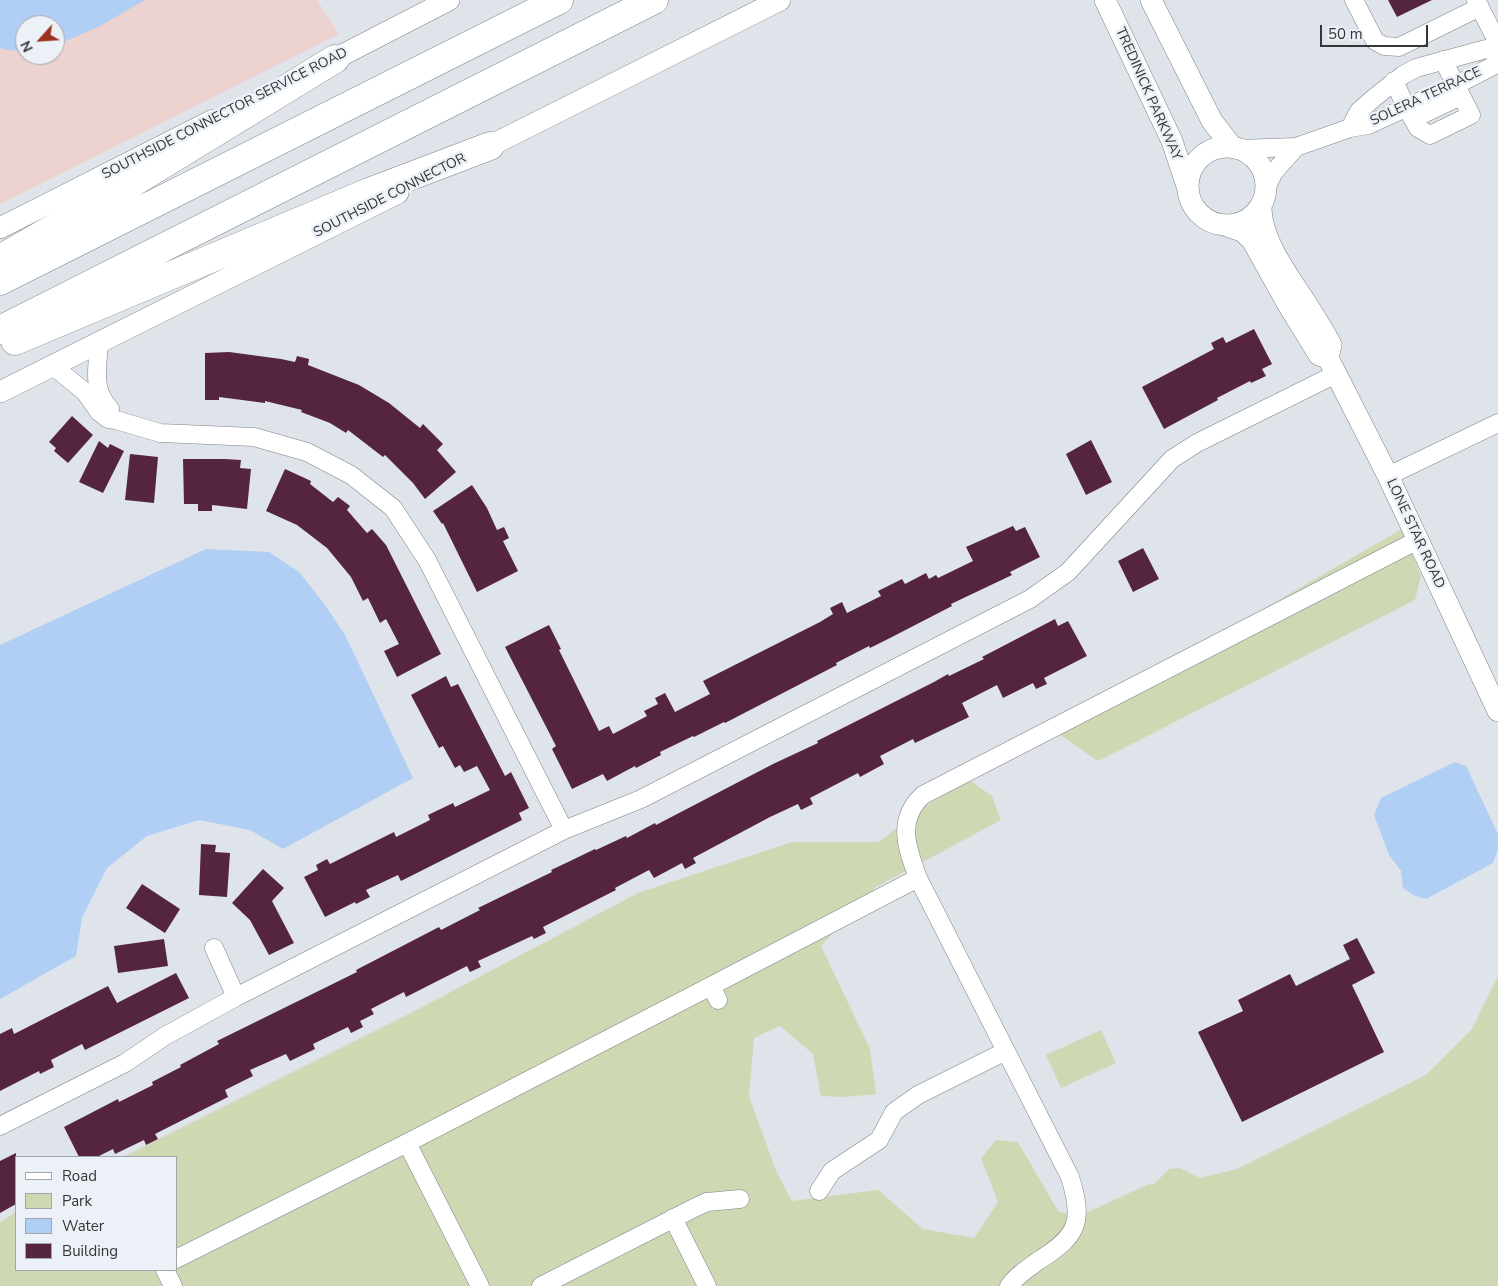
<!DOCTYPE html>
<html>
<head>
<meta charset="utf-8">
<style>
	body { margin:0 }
	#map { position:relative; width:1498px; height:1286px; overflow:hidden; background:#dee4ea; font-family:"Nunito Sans",sans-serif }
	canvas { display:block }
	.legend { position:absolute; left:15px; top:1156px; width:162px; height:115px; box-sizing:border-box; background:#ebf1f7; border:1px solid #a1a6ab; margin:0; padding:6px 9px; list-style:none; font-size:15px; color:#333538 }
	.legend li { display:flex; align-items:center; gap:10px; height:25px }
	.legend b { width:25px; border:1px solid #a1a6ab }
	.north { position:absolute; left:15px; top:15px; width:50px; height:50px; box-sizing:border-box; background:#ebf1f7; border:1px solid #a1a6ab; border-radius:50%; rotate:244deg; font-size:14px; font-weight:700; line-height:20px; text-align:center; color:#333538 }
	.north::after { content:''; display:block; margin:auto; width:18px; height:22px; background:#9b321e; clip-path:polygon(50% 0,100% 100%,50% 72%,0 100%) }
	.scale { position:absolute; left:1320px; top:25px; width:108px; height:22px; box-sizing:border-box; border:2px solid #333538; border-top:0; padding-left:6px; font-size:15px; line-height:18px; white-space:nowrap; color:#333538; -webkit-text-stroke:4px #ebf1f7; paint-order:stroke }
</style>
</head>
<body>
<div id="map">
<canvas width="1498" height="1286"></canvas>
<ul class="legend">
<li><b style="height:6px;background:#fff"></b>Road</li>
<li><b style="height:14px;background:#ced9b4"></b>Park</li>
<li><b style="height:14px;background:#b1cef5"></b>Water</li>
<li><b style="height:14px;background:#552540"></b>Building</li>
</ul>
<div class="north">N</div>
<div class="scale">50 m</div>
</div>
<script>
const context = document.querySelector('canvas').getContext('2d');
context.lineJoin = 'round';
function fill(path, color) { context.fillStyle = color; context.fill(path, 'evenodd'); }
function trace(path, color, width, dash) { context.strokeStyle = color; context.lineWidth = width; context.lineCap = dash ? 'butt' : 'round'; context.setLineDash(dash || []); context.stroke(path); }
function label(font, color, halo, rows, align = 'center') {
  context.font = font + ' "Nunito Sans",sans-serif'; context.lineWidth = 5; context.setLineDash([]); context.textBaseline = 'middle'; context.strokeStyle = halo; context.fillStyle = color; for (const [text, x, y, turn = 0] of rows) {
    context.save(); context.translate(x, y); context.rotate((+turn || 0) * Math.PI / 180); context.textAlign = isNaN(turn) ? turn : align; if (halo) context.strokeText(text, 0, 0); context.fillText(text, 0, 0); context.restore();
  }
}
const commercial = new Path2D(`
	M0 0H317L339 34 0 204ZM25 25H55V55H25Z`);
const green = new Path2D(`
	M1402 529 1421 576 1415 600 1098 761 1053 730Z
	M968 779 992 796 1001 820 876 887 821 946 870 1049 876 1094 845 1097 821 1096 813 1054 780 1026 754 1038 749 1096 776 1171 792 1201 878 1190 923 1229 974 1238 998 1202 981 1158 996 1140 1018 1142 1058 1211 1077 1217 1149 1184 1153 1185 1169 1169 1180 1168 1200 1178 1237 1169 1426 1075 1472 1029 1498 976V1286H0V1222L16 1212V1270H176V1157H123L411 1013 638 893 792 842H879L921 809Z
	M1101 1030 1116 1063 1061 1088 1046 1055Z`);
const water = new Path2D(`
	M0 0H145L100 26 55 46V25H25V51L7 50 0 48Z
	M206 549 269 552 299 572 325 605 345 635 413 778 283 849 250 830 199 820 147 836 107 868 82 918 76 956 0 999V645Z
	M1455 762 1466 766 1498 834V850L1493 863 1426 899 1413 895 1403 888 1401 871 1389 855 1374 815 1381 798Z`);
const building = new Path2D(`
	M1388 0H1432L1397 17Z
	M1254 329 1272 364 1262 369 1266 376 1251 383 1250 381 1217 398 1218 400 1164 429 1142 387 1214 349 1211 343 1223 337 1226 343Z
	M229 352 281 359 295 362 297 356 309 359 308 365 359 385 389 403 420 428 423 424 443 444 437 450 456 472 425 499 413 483 385 455 383 457 348 430 346 433 330 423 301 412 302 410 265 401V403L219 397V400H205V353Z
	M72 416 93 435 68 463 54 451 56 448 49 442Z
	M1091 440 1112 482 1086 495 1066 454Z
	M99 441 108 448 110 444 124 451 103 493 79 482Z
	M130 454 158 457 154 503 125 500Z
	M183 459H225L241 460 240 468 251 469 247 509 212 505V511H198V504H184Z
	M285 469 311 481 310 484 333 502 338 497 350 506 347 510 367 533 372 529 386 545 441 654 397 677 384 651 399 644 386 619 380 623 368 598 363 601 351 577 327 548 297 525 266 511Z
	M472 485 487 508 497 530 504 527 509 538 503 541 518 571 477 592 443 523 442 524 433 511Z
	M1013 526 1016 531 1025 527 1040 557 1010 572 1012 575 951 604 952 606 890 638 870 648 869 646 836 663 837 665 725 723 724 722 694 737 693 736 660 752 661 755 636 768 635 766 607 781 603 774 572 789 552 749 556 746 505 647 549 625 561 649 559 650 599 731 609 726 613 734 647 716 644 711 658 704 655 698 665 693 675 712 710 694 703 681 820 622 833 614 830 608 842 602 847 613 881 596 878 591 902 579 905 584 926 573 929 579 936 575 938 578 973 561 966 547Z
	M1143 548 1159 579 1133 592 1118 561Z
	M1055 619 1058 626 1068 621 1087 656 1044 678 1047 684 1036 689 1033 683 1003 698 997 685 962 703 969 717 915 743 913 739 880 756 884 764 860 777 858 773 810 798 813 804 801 810 798 804 770 817 693 858 696 863 685 869 682 863 654 878 649 870 615 888 616 890 543 927 546 933 534 939 532 936 478 961 481 967 470 972 467 966 406 997 404 992 371 1009 374 1014 360 1021 363 1027 351 1033 348 1027 313 1044 315 1049 290 1061 286 1054 250 1070 253 1076 225 1090 228 1097 155 1134 158 1139 146 1145 144 1140 115 1154 113 1149 97 1157H79L64 1127 118 1099 119 1102 153 1085 152 1082 181 1067 180 1065 219 1044 217 1041 357 972 356 970 439 927 441 930 480 910 478 908 552 872 551 870 566 863 595 849 596 850 626 836 627 838 655 823 656 825 773 764 818 743 817 741 934 682 948 674 949 676 984 659 982 657Z
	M446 676 451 687 458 684 505 776 511 772 529 808 519 813 522 820 401 881 398 875 366 890 370 897 356 904 355 902 325 917 304 877 318 870 316 865 327 859 330 864 394 832 396 837 430 820 428 815 453 803 455 807 490 790 477 766 464 772 460 765 455 768 443 746 439 748 411 695Z
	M201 844 216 845 215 852 230 853 227 897 199 895Z
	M263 869 284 888 272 901 294 943 269 955 250 920 232 903Z
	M142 884 180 909 165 933 126 908Z
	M1357 938 1375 973 1352 985 1384 1052 1242 1122 1198 1032 1243 1011 1238 1000 1290 974 1296 986 1350 959 1343 945Z
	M164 939 168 966 118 973 114 946Z
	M176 973 189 998 85 1050 82 1044 51 1060 54 1067 40 1074 39 1071 0 1091V1034L12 1028 14 1034 108 986 117 1003Z
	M16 1153V1204L0 1213V1161Z`);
const minor = new Path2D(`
	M1354 0 1375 41 1384 46 1399 47 1480 7
	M1476 0 1498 43
	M1498 52 1486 49 1416 68 1403 75 1375 97 1359 111 1350 128 1368 125 1456 85 1493 66 1498 59
	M1394 81 1406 107 1418 128 1430 135 1471 115 1443 60
	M1413 119 1461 96
	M1238 149 1296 147 1350 128
	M1267 186 1274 172 1296 147
	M99 342C98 367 91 389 110 409
	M53 366 85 392 99 412 108 419 116 420 160 433 254 437 307 452 351 475 393 508 427 560 564 830
	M1388 476 1498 423
	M214 948 236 997
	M718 1000 711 986 918 878
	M0 1126 125 1063 165 1036 236 997 564 830 641 799 1030 599 1068 572 1172 459 1197 443 1336 374
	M407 1143 480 1286
	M819 1191 832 1171 879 1140 894 1112 918 1095 1006 1051
	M673 1218 707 1286
	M176 1259 407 1143 711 986
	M165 1270 173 1286
	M541 1286 694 1208 707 1202 740 1199
	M1009 1286C1017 1275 1027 1269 1038 1261 1078 1236 1084 1222 1070 1177L918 878C907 848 896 820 923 795L1418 540`);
const tertiary = new Path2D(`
	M1105 0 1172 141 1188 189
	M1151 0 1212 121 1232 147
	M323 65 449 0
	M1188 186a39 39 0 1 1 78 0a39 39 0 1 1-78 0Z
	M476 153 780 0
	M1227 226 1242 231 1252 240 1287 303 1319 355 1328 358 1331 345C1325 333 1318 322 1311 311 1293 281 1260 242 1261 206
	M0 228 213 120
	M1328 358 1388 476 1498 711
	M0 392 398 193`);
const motorway = new Path2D(`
	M0 259 134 182 335 59
	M0 281 559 0
	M0 330 654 0
	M15 341 369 192 490 146`);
const streetNames = [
	["TREDINICK PARKWAY",1148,94,66],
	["SOLERA TERRACE",1426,97,-25],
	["SOUTHSIDE CONNECTOR SERVICE ROAD",225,114,-27],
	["SOUTHSIDE CONNECTOR",390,196,-27],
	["LONE STAR ROAD",1415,534,65]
];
fill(commercial, '#ecd2d0');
fill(green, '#ced9b4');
fill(water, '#b1cef5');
fill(building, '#552540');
trace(minor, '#7c8288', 19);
trace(tertiary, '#7c8288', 22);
trace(motorway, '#7c8288', 29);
trace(minor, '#fff', 18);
trace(tertiary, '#fff', 21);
trace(motorway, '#fff', 28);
label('14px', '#333538', '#ebf1f7', streetNames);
</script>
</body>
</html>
